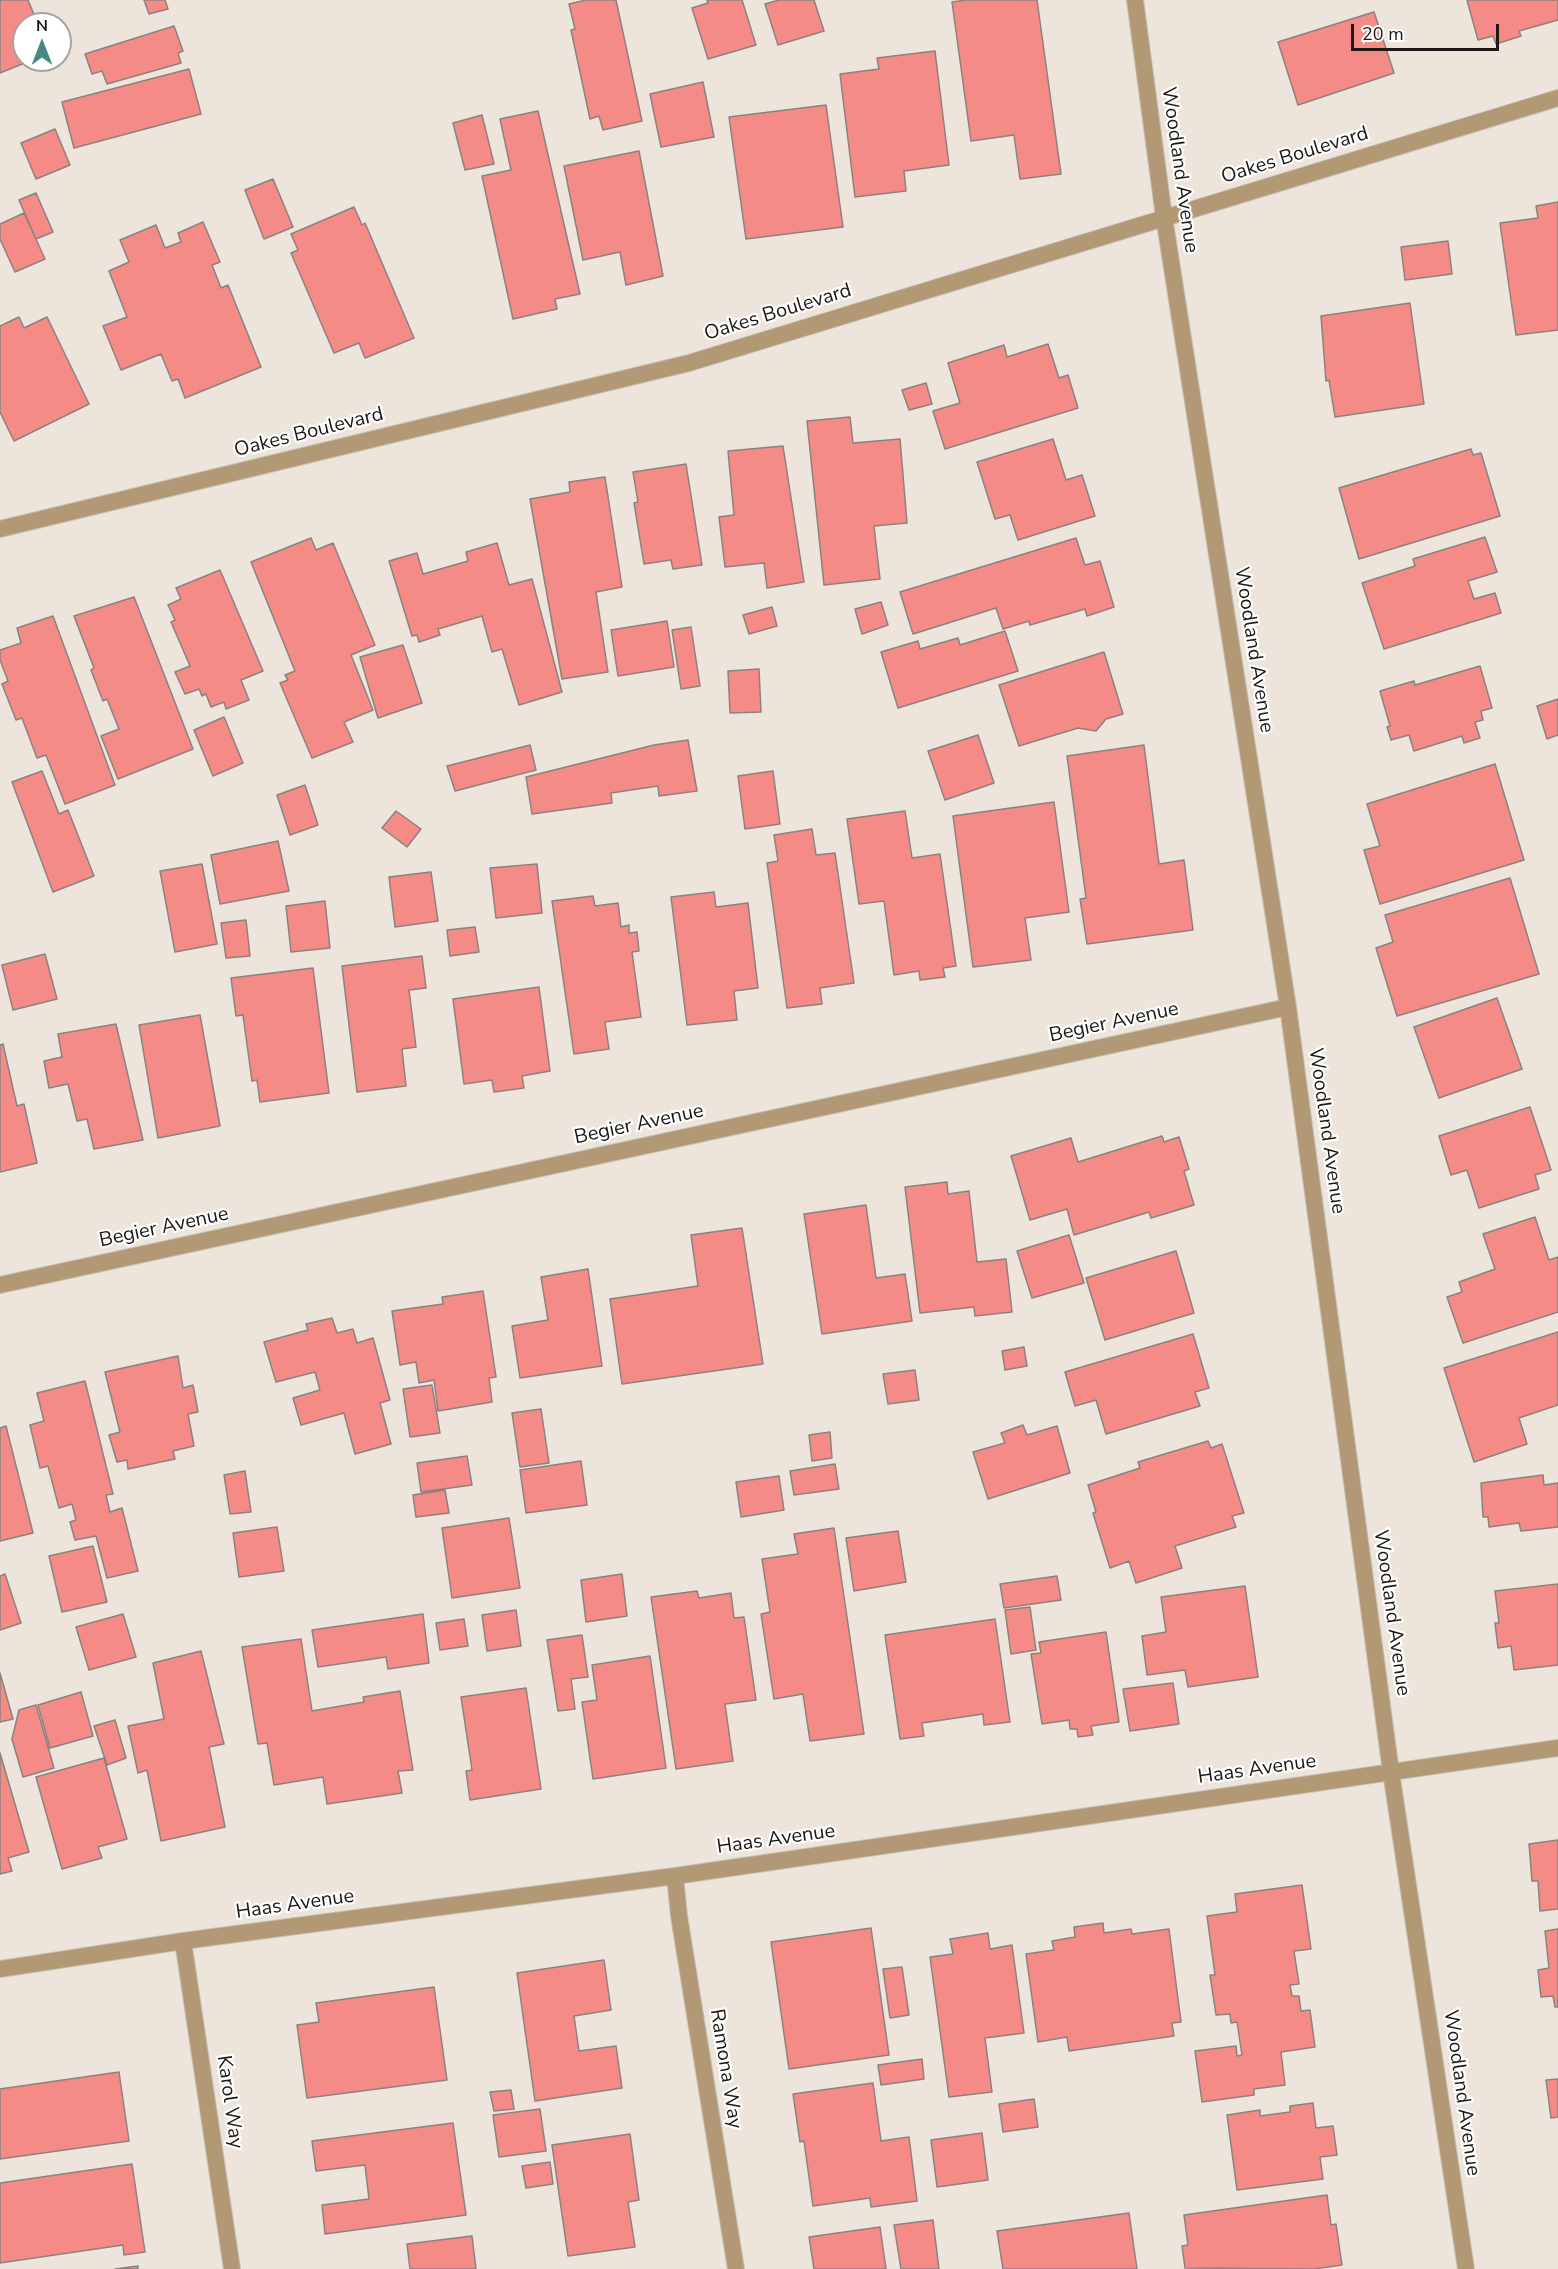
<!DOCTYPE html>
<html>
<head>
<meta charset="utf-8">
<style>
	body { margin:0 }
	#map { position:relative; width:1558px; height:2269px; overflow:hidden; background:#ede4dc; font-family:"Nunito Sans",sans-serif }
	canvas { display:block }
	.north { position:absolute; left:12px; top:12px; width:60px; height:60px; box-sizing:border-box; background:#fff; border:2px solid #a4a3a1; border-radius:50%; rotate:0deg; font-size:16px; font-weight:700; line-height:24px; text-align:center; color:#1b1815 }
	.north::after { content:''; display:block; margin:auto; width:21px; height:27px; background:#438a84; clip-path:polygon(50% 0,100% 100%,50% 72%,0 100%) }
	.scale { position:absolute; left:1351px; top:24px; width:148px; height:27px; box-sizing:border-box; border:3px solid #1b1815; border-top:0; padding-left:8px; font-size:18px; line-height:21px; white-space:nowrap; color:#1b1815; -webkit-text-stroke:4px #fff; paint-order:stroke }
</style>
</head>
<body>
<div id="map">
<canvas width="1558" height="2269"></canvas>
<div class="north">N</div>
<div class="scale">20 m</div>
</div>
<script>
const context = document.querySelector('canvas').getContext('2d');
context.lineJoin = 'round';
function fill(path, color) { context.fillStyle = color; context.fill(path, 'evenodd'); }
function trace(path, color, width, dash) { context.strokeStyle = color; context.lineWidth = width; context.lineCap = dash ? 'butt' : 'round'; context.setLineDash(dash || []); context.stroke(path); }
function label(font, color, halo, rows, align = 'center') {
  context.font = font + ' "Nunito Sans",sans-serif'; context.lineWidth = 4.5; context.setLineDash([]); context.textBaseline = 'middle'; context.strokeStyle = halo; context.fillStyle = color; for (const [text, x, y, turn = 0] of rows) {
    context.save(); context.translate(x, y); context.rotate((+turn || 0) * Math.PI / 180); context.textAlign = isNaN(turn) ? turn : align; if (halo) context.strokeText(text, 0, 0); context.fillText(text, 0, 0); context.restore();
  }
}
const building = new Path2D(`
	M0 0H28L38 24H24V60H32L0 73Z
	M144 0H165L168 9 149 14Z
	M586 0H616L642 121 603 130 599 116 590 119 571 30 575 29 569 4Z
	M707 0H742L756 45 708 59 692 8 708 3Z
	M779 0H814L824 31 778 45 765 4Z
	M966 0H1037L1061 174 1020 179 1014 135 971 141 952 2Z
	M1467 0H1558V20L1519 31 1521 36 1496 44 1493 36 1478 40Z
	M1374 12 1394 73 1298 105 1278 42Z
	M174 26 183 51 178 53 181 63 107 84 102 71 92 74 85 54Z
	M935 51 949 165 904 171 906 191 855 197 840 74 879 69 877 58Z
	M189 69 201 114 74 148 62 102Z
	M703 82 714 137 661 147 650 94Z
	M826 105 843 227 746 239 729 117Z
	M538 111 580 294 555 299 557 309 513 319 482 176 511 170 500 119Z
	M482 115 494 164 465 170 453 123Z
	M55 129 70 165 36 179 21 143Z
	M639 151 663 276 626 285 620 252 583 260 564 166Z
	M273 179 293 227 264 239 245 190Z
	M36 193 53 232 36 239 19 200Z
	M1558 202V330L1516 335 1500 223 1538 218 1536 206Z
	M354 207 362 225 365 223 414 338 365 358 359 343 334 353 291 253 298 250 291 234Z
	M24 213 45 259 15 272 0 239V224Z
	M203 222 220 262 212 265 221 288 228 285 261 367 185 398 178 379 172 381 161 354 121 370 103 326 127 317 109 271 129 262 120 240 156 225 165 248 181 242 178 233Z
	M1448 241 1452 274 1405 280 1401 247Z
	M1410 303 1424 404 1335 417 1329 380 1326 381 1321 316Z
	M19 317 24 328 47 317 89 404 14 441 0 412V326Z
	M1048 344 1059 378 1068 375 1078 408 945 449 933 411 960 403 948 363 1004 345 1007 357Z
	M926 383 932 404 909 410 902 390Z
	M850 417 853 443 900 439 907 523 874 526 880 579 824 585 807 421Z
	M1053 439 1066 480 1082 475 1095 516 1018 540 1010 515 995 519 977 462Z
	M783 446 804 582 767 588 764 563 725 567 719 517 734 515 728 451Z
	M1471 449 1473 455 1481 453 1500 516 1359 559 1339 488Z
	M686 464 702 565 673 569 671 560 644 564 634 503 638 502 633 472Z
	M605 477 622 587 596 592 608 672 562 679 530 499 570 492 569 482Z
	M1485 537 1497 572 1468 581 1474 599 1495 593 1501 613 1384 649 1362 583 1415 566 1413 559Z
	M311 538 316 550 333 543 375 645 351 655 373 710 344 722 353 742 312 758 280 683 288 680 285 675 295 671 251 562Z
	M1076 538 1085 565 1100 561 1114 607 1087 616 1085 609 1030 625 1029 621 1003 629 996 608 913 634 900 592Z
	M497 543 509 585 532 579 562 692 519 705 502 649 492 652 482 616 438 629 440 635 419 642 417 635 412 636 389 561 417 553 423 574 468 561 466 552Z
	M220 570 263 671 241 680 249 700 226 709 224 702 211 707 206 694 202 696 199 689 185 694 175 672 190 666 171 622 175 620 168 605 181 599 176 588Z
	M134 597 193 749 118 779 101 736 119 729 107 699 103 701 91 670 94 668 74 616Z
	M881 602 888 625 862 634 855 609Z
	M772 607 777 626 749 634 743 615Z
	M53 616 115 785 65 804 46 755 37 758 22 718 16 720 2 684 8 681 0 660V650L21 643 17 628Z
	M667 621 674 667 618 676 611 630Z
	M691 627 700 686 681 689 672 630Z
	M1005 631 1018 671 898 708 881 652 918 641 920 649 958 638 960 645Z
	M403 645 422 703 378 718 360 657Z
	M1104 652 1123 714 1106 719 1096 731 1078 728 1019 746 999 685Z
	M1480 666 1492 708 1481 711 1483 720 1475 722 1480 738 1464 743 1462 736 1414 751 1409 735 1391 740 1387 727 1390 726 1380 691 1414 681 1415 685Z
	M759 669 761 712 730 713 728 671Z
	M1558 699V735L1547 739 1537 706Z
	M224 717 243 763 213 776 194 730Z
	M978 735 994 783 945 800 928 751Z
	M688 740 697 791 659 796 658 786 611 793 612 803 532 814 526 777 654 745Z
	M530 745 536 770 455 791 447 766Z
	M1144 745 1159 864 1184 860 1193 930 1087 944 1080 899 1086 898 1067 756Z
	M1495 764 1524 860 1380 904 1364 850 1380 846 1367 804Z
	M42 771 59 814 68 810 94 876 53 892 12 782Z
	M773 771 780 824 745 829 738 776Z
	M305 785 318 825 290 835 277 795Z
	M1054 802 1069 912 1025 918 1031 960 973 967 953 816Z
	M396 811 421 829 407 847 382 828Z
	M905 811 912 858 940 854 956 966 943 968 945 977 920 980 919 971 894 975 884 901 859 904 847 819Z
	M812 829 816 855 835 853 854 983 820 988 822 1004 787 1008 767 863 778 861 774 835Z
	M278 841 289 891 220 904 211 855Z
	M202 864 217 944 175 952 160 871Z
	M537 864 542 913 496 918 490 868Z
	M431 872 438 921 395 927 389 877Z
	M1510 878 1539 974 1397 1016 1376 948 1393 942 1385 915Z
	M714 892 716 907 748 903 758 988 734 991 737 1020 687 1025 671 897Z
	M593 896 595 906 618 903 621 927 629 925V933L637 932 639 951 632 952 641 1017 605 1022 609 1049 574 1054 552 901Z
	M325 901 330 948 291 952 286 906Z
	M246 920 250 956 226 958 221 923Z
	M475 927 479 952 450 956 447 930Z
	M45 954 57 999 13 1010 2 965Z
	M422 956 426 988 409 990 416 1047 402 1049 406 1086 357 1092 342 966Z
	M313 968 329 1093 260 1102 257 1080 252 1081 243 1015 236 1016 231 978Z
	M539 987 550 1071 522 1076 524 1088 494 1092 492 1080 464 1084 453 999Z
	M1497 998 1522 1069 1439 1098 1414 1027Z
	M200 1015 220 1126 158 1138 139 1025Z
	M116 1024 143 1140 94 1149 87 1119 77 1121 68 1084 49 1088 44 1061 62 1057 58 1034Z
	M3 1044 17 1106 24 1104 37 1163 0 1172V1045Z
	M1530 1107 1551 1170 1535 1175 1539 1189 1479 1208 1467 1170 1451 1175 1439 1136Z
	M1162 1136 1164 1142 1179 1137 1189 1169 1184 1171 1194 1205 1151 1218 1149 1212 1074 1235 1067 1209 1030 1220 1011 1156 1071 1138 1078 1162Z
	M947 1182 948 1194 969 1191 977 1262 1006 1259 1012 1312 975 1316 974 1307 920 1313 905 1187Z
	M866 1205 876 1278 905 1274 912 1321 822 1334 804 1214Z
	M1535 1217 1549 1260 1558 1257V1312L1463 1343 1447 1297 1462 1292 1459 1282 1495 1269 1483 1234Z
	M742 1228 763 1364 622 1384 610 1299 698 1286 691 1235Z
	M1069 1235 1084 1283 1032 1298 1017 1251Z
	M1176 1251 1194 1313 1105 1340 1086 1278Z
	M588 1269 602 1366 520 1378 512 1326 548 1320 541 1277Z
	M483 1291 496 1377 489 1378 492 1402 438 1411 434 1380 419 1383 416 1362 400 1365 392 1311 443 1304 442 1297Z
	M332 1318 337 1333 353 1329 357 1343 373 1338 390 1400 380 1403 391 1444 355 1454 344 1413 301 1425 293 1398 320 1390 315 1372 276 1382 264 1342 308 1330 306 1324Z
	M1558 1332V1405L1519 1418 1527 1444 1474 1462 1444 1368Z
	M1193 1334 1209 1388 1195 1392 1200 1406 1106 1434 1096 1400 1075 1406 1065 1372Z
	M1024 1347 1027 1366 1005 1370 1002 1351Z
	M178 1356 183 1388 193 1385 198 1412 188 1414 194 1446 173 1451 175 1459 128 1469 127 1460 117 1462 109 1435 120 1432 105 1372Z
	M915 1370 919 1400 888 1404 883 1374Z
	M85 1381 113 1494 106 1495 110 1512 122 1508 138 1571 107 1578 96 1536 75 1540 70 1522 76 1520 72 1504 59 1508 48 1466 40 1468 30 1425 44 1421 37 1393Z
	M432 1385 440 1433 410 1437 403 1389Z
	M541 1409 549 1463 520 1467 512 1413Z
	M1023 1425 1027 1435 1057 1426 1070 1473 988 1499 973 1452 1005 1443 1001 1433Z
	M6 1426 33 1533 0 1541V1428Z
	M830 1432 832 1458 812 1461 809 1435Z
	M1208 1441 1211 1448 1222 1444 1244 1513 1232 1516 1236 1527 1175 1546 1182 1568 1136 1583 1129 1561 1110 1568 1093 1513 1096 1512 1088 1485 1140 1468 1138 1462Z
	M467 1456 472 1485 421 1492 417 1463Z
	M581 1461 587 1505 526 1513 520 1470Z
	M835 1464 839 1489 794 1495 790 1471Z
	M245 1471 251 1512 230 1514 224 1475Z
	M1543 1475 1544 1485 1558 1483V1527L1521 1531 1519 1523 1489 1527 1488 1517H1483L1481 1483Z
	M779 1476 784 1510 741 1517 736 1482Z
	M445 1490 449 1513 416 1517 413 1495Z
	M509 1518 520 1588 452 1598 442 1528Z
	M277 1527 284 1571 239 1577 233 1533Z
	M834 1528 864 1734 810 1741 803 1694 774 1699 761 1614 770 1612 762 1559 798 1554 794 1534Z
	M898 1531 906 1582 854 1591 846 1538Z
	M93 1546 107 1602 62 1612 49 1556Z
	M5 1574 21 1623 0 1630V1576Z
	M622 1574 627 1616 586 1622 581 1580Z
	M1057 1576 1061 1600 1004 1608 1000 1584Z
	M1558 1584V1665L1514 1670 1511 1646 1498 1648 1495 1623H1499L1495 1591Z
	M1245 1586 1258 1677 1188 1687 1185 1670 1147 1675 1142 1636 1166 1632 1161 1597Z
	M697 1591 699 1598 731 1593 734 1618 744 1617 756 1700 725 1704 733 1761 676 1769 651 1597Z
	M1030 1607 1036 1650 1011 1654 1005 1610Z
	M516 1610 521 1646 487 1651 482 1615Z
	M123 1614 136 1657 89 1670 76 1627Z
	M423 1614 429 1663 388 1669 386 1657 318 1667 312 1630Z
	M464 1619 468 1646 440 1650 436 1623Z
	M995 1619 1010 1722 984 1725 983 1714 922 1723 924 1736 900 1739 885 1635Z
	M1106 1632 1119 1722 1091 1726 1093 1735 1078 1737 1077 1729H1070L1069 1720 1042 1724 1031 1654 1041 1653 1039 1642Z
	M582 1635 588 1677 571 1679 575 1709 558 1711 547 1640Z
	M301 1639 312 1711 364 1702 363 1697 400 1691 413 1770 398 1771 402 1793 327 1804 323 1777 274 1785 267 1743 258 1744 242 1647Z
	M201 1651 224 1744 209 1747 225 1827 161 1841 147 1770 138 1773 128 1726 164 1719 153 1663Z
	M650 1656 666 1768 593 1779 582 1702 597 1700 592 1665Z
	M0 1673 13 1719 0 1722Z
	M1173 1683 1179 1724 1130 1731 1123 1689Z
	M526 1688 541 1789 470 1800 466 1771 472 1770 461 1697Z
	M81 1692 93 1736 50 1748 38 1705Z
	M36 1705 54 1768 23 1777 12 1739 19 1710Z
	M115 1720 126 1758 107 1765 94 1726Z
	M0 1753 29 1852 8 1858 12 1871 0 1874Z
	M104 1758 127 1839 98 1847 102 1858 62 1869 36 1777Z
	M1558 1840V1909L1540 1911 1538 1881H1532L1529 1844Z
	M1302 1885 1311 1949 1294 1951 1299 1984 1290 1985 1292 1996H1299L1301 2011 1310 2010 1315 2047 1281 2052 1285 2085 1254 2089V2095L1202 2102 1195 2051 1236 2046 1237 2056 1242 2055 1237 2022 1231 2023 1230 2014 1216 2015 1210 1975H1215L1207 1916 1237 1912 1235 1894Z
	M1103 1923 1104 1933 1131 1929 1132 1934 1169 1929 1181 2022 1172 2023 1174 2036 1069 2051 1067 2037 1038 2042 1026 1954 1054 1950 1052 1941 1075 1937 1074 1927Z
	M871 1928 889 2055 789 2069 771 1942Z
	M1558 1929V2007H1555L1553 1996 1541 1997 1538 1970 1549 1968 1545 1931Z
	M988 1933 990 1949 1012 1945 1024 2033 985 2038 992 2092 949 2097 930 1957 953 1954 950 1939Z
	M604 1960 611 2010 574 2016 579 2051 616 2046 622 2088 535 2101 517 1973Z
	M902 1967 909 2015 890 2018 883 1969Z
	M434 1987 447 2080 307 2098 297 2025 319 2022 316 2003Z
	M922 2059 924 2079 881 2085 878 2065Z
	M119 2072 129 2141 0 2159V2089Z
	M1558 2079V2117L1551 2118 1546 2080Z
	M873 2083 881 2141 909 2137 917 2201 871 2207 870 2198 813 2206 804 2141 800 2142 793 2094Z
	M511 2090 514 2109 494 2111 490 2092Z
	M1034 2099 1038 2127 1003 2132 999 2104Z
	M1313 2103 1316 2128 1333 2126 1337 2155 1320 2157 1323 2179 1237 2190 1227 2115 1260 2110V2116L1290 2112V2106Z
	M540 2109 546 2151 499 2157 493 2115Z
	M453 2123 466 2215 325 2234 322 2205 369 2199 365 2165 316 2171 312 2141Z
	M982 2133 988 2180 937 2187 931 2140Z
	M630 2134 639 2200 628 2202 635 2247 568 2256 552 2145Z
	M550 2162 553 2184 526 2188 522 2166Z
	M132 2164 145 2252 124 2255 123 2245 0 2263V2183Z
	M1327 2195 1331 2225 1336 2224 1342 2265 1314 2269 1185 2268 1182 2246 1188 2245 1184 2215Z
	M1129 2213 1137 2269H1003L997 2231Z
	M933 2220 939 2269H901L894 2225Z
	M880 2227 886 2269H814L809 2237Z
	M472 2236 476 2269H410L407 2244Z
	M138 2266V2269H115Z`);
const minor = new Path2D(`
	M1135 0 1164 217 1288 1007 1391 1772 1466 2269
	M0 529 689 363 1558 98
	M0 1285 1288 1007
	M675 1876 679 1916 736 2269
	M183 1941 232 2269
	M0 1969 183 1941 675 1876 1558 1748`);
const streetNames = [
	["Oakes Boulevard",1295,156,-17],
	["Woodland Avenue",1179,170,82],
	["Oakes Boulevard",778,313,-17],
	["Oakes Boulevard",309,433,-14],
	["Woodland Avenue",1253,650,81],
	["Begier Avenue",1114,1023,-12],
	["Begier Avenue",639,1125,-12],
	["Woodland Avenue",1326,1131,82],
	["Begier Avenue",164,1228,-12],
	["Woodland Avenue",1391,1613,82],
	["Haas Avenue",1257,1770,-8],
	["Haas Avenue",776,1840,-8],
	["Haas Avenue",295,1905,-8],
	["Ramona Way",725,2069,81],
	["Woodland Avenue",1461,2093,82],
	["Karol Way",229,2102,82]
];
fill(building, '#f48b86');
trace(building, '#8d8180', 1.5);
trace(minor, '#c7bfb8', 18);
trace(minor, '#b39875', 16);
label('20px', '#1b1815', '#fff', streetNames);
</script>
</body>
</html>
